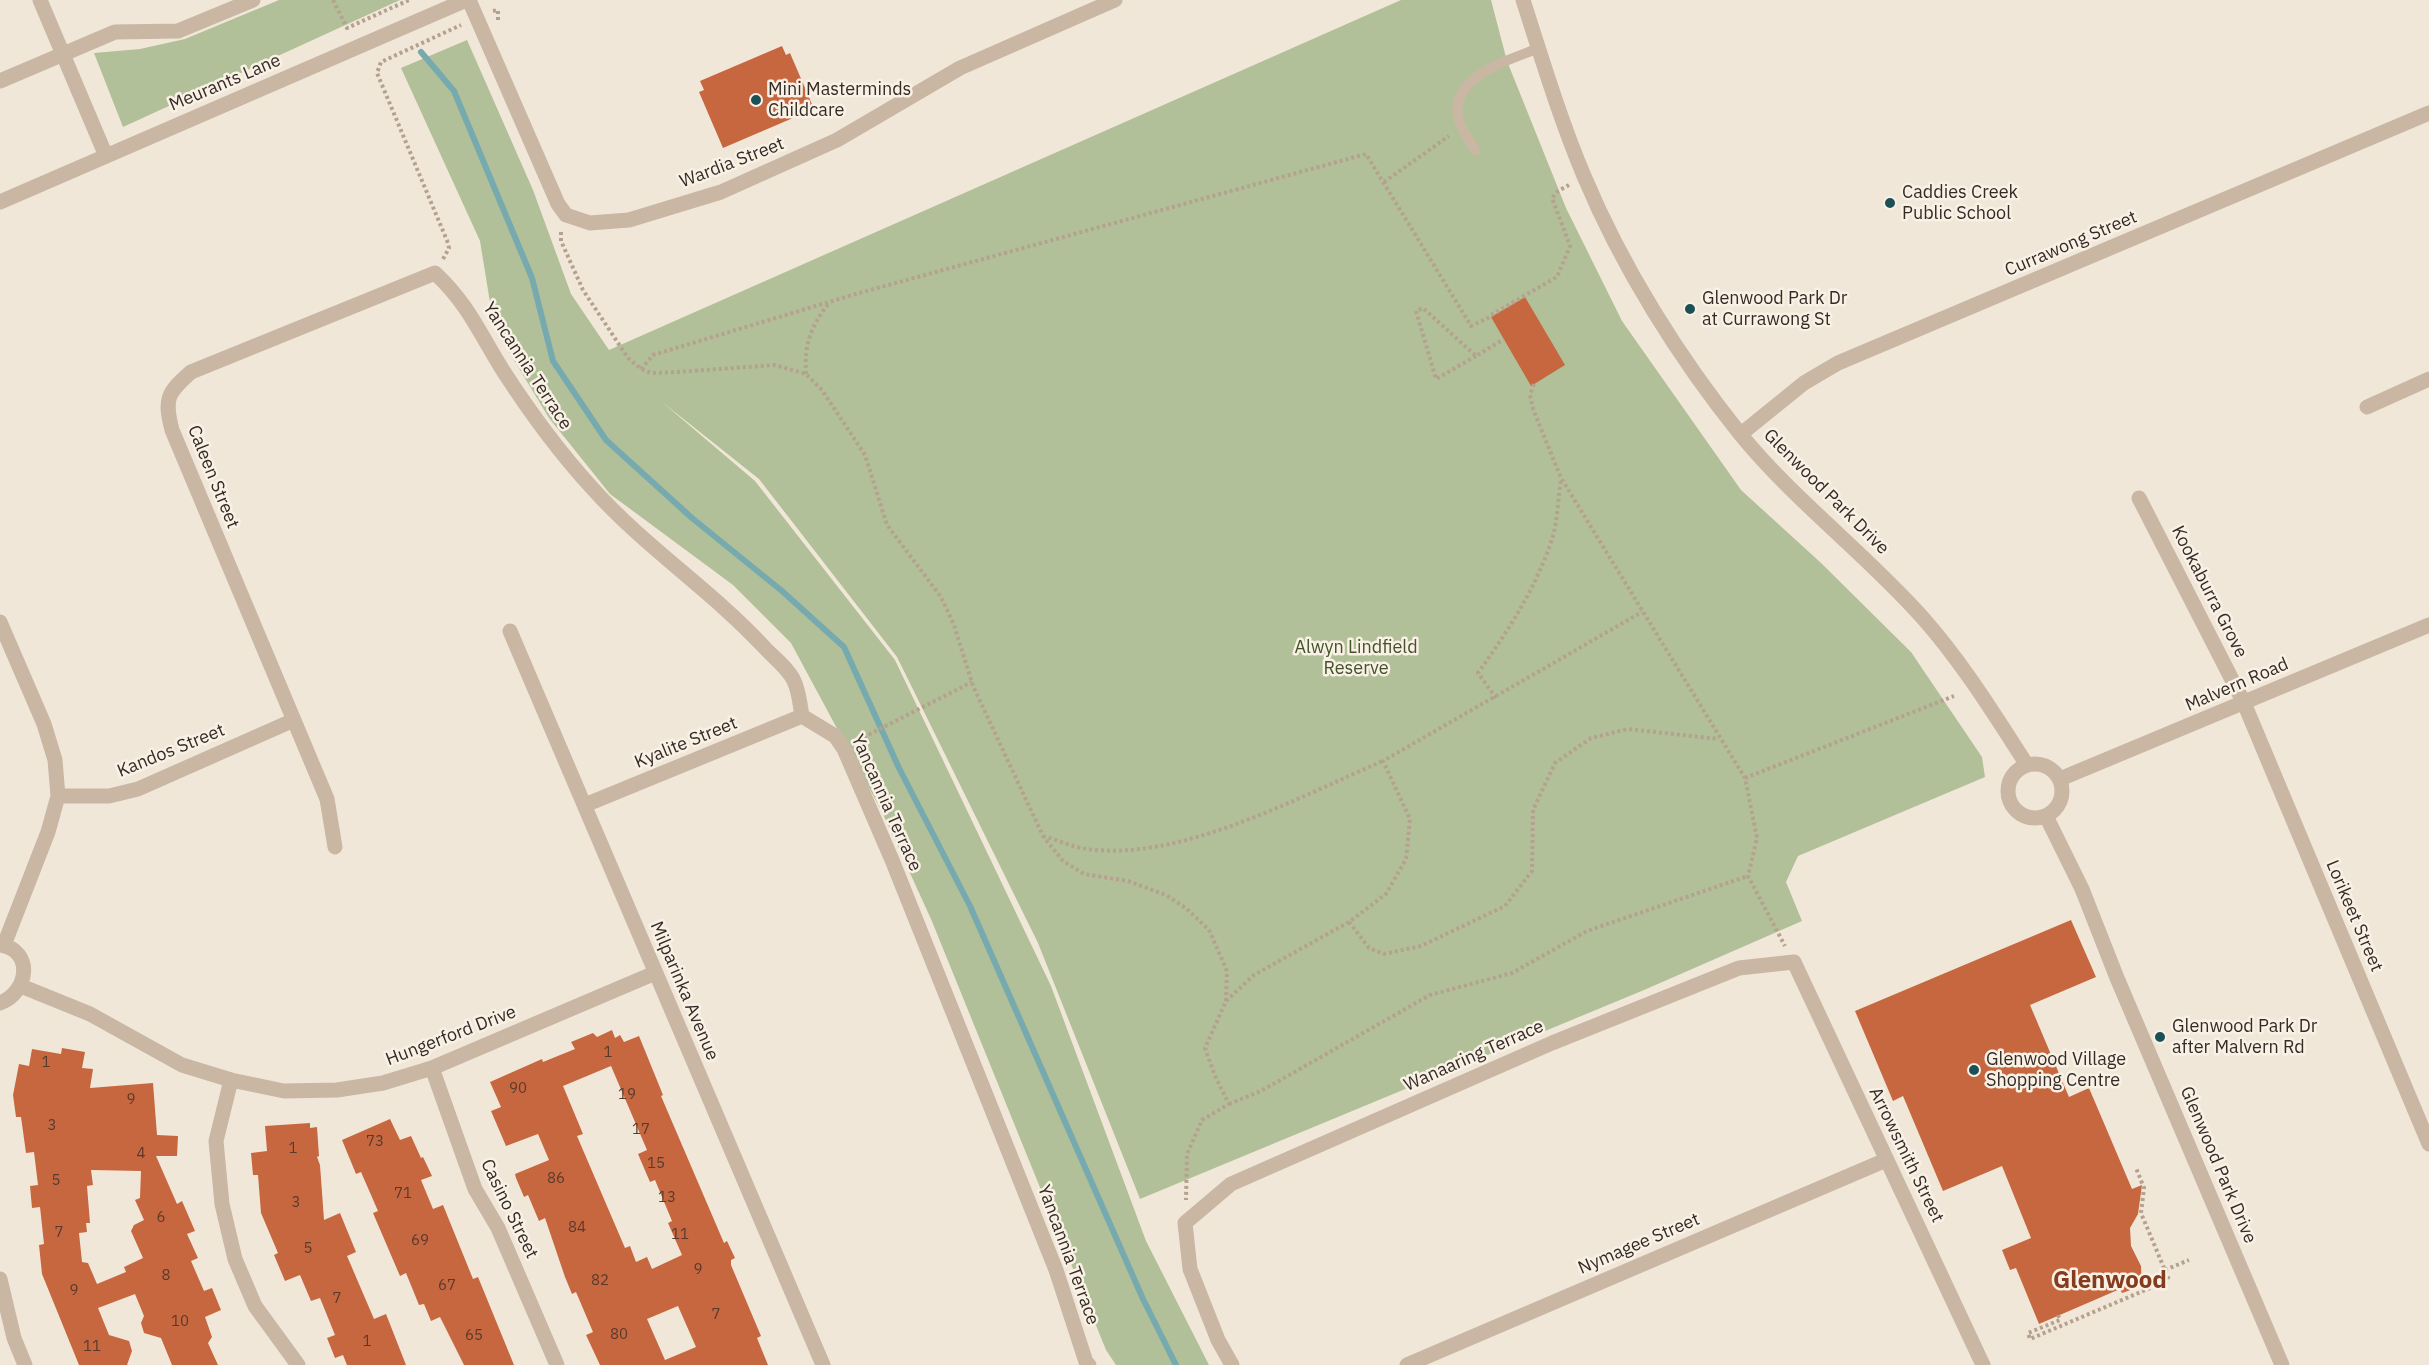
<!DOCTYPE html>
<html>
<head>
<meta charset="utf-8">
<style>
	body { margin:0 }
	canvas { display:block; background:#f1e7d8 }
</style>
</head>
<body>
<canvas width="2429" height="1365"></canvas>
<script>
const context = document.querySelector('canvas').getContext('2d');
context.lineJoin = 'round';
function fill(path, color) { context.fillStyle = color; context.fill(path, 'evenodd'); }
function trace(path, color, width, dash) { context.strokeStyle = color; context.lineWidth = width; context.lineCap = dash ? 'butt' : 'round'; context.setLineDash(dash || []); context.stroke(path); }
function label(font, color, halo, rows, align = 'center') {
  context.font = font + ' "IBM Plex Sans",sans-serif'; context.lineWidth = 5; context.setLineDash([]); context.textBaseline = 'middle'; context.strokeStyle = halo; context.fillStyle = color; for (const [text, x, y, turn = 0] of rows) {
    context.save(); context.translate(x, y); context.rotate((+turn || 0) * Math.PI / 180); context.textAlign = isNaN(turn) ? turn : align; if (halo) context.strokeText(text, 0, 0); context.fillText(text, 0, 0); context.restore();
  }
}
const green = new Path2D(`
	M279 0H400L123 127 94 53 140 49 185 39Z
	M1401 0H1491L1507 61 1566 208 1622 321 1741 490 1820 562 1911 652 1982 757 1985 777 1798 856 1786 882 1802 921 1644 990 1140 1199 1038 943 897 657 759 479 662 402 755 481 895 660 1051 986 1146 1241 1209 1365H1116L1106 1350 931 919 882 812 791 643 733 585 610 494 549 418 494 327 480 241 401 68 467 40 533 190 571 294 609 350Z`);
const stream = new Path2D(`
	M421 52 454 91 532 278 553 361 606 440 692 518 782 591 844 647 899 768 970 906 1143 1299 1176 1365`);
const building = new Path2D(`
	M782 46 786 55 790 53 814 109 723 148 699 92 704 90 700 81Z
	M1525 297 1565 365 1531 386 1491 317Z
	M2071 920 2096 977 2030 1005 2069 1097 2089 1088 2132 1189 2142 1185 2138 1214 2130 1228 2131 1246 2141 1266 2142 1286 2122 1293 2120 1289 2039 1324 2016 1268 2010 1270 2002 1250 2031 1238 2002 1166 1943 1191 1903 1096 1893 1101 1855 1011Z
	M612 1030 615 1038 620 1035 624 1042 639 1036 663 1095 661 1096 724 1243 727 1241 735 1258 731 1260V1265L761 1336 757 1338 768 1365H600L586 1335 593 1332 576 1292 572 1294 565 1277 545 1218 539 1221 528 1195 524 1197 516 1178 515 1174 549 1160 538 1134 506 1146 491 1111 501 1107 490 1082 542 1059 543 1062 575 1049 571 1042 593 1033 597 1037ZM611 1066 647 1150 638 1154 650 1182 655 1180 672 1221 668 1223 682 1255 652 1269 647 1257 636 1262 630 1246 625 1248 577 1136 583 1134 563 1086ZM678 1306 696 1347 665 1360 647 1319Z
	M62 1048 85 1052 82 1068 93 1069 90 1088 153 1083 157 1135 178 1136 177 1156H156L177 1204 182 1201 195 1231 187 1234 198 1258 191 1261 204 1291 212 1288 221 1310 205 1317 212 1337 208 1343 218 1365H172L161 1338 144 1333 141 1323 144 1316 135 1294 98 1308 109 1335 129 1341 132 1351 127 1365H79L42 1274 39 1245 44 1244 40 1207 32 1208 30 1186 38 1185 34 1152 26 1153 21 1117H16L13 1095 19 1064 29 1066 32 1049 61 1054ZM91 1170 141 1171 140 1198 135 1200 144 1220 134 1225 131 1231 143 1258 124 1267 126 1272 97 1284 88 1263 82 1262 79 1233 87 1232 86 1223H90L87 1186 93 1185Z
	M390 1119 400 1140 411 1136 421 1158 423 1157 432 1176 421 1180 433 1209 443 1205 473 1279 478 1277 514 1365H464L440 1317 431 1321 424 1304 419 1305 406 1273 400 1276 373 1213 378 1211 361 1172 356 1174 342 1140Z
	M310 1123V1128L317 1127 319 1156 317 1157 320 1165 324 1220 340 1213 356 1252 347 1256 374 1319 386 1314 406 1365H347L343 1355 335 1358 327 1338 335 1335 320 1298 311 1301 300 1275 285 1281 274 1255 278 1253 261 1213 258 1175H253L251 1153 267 1151 265 1126Z`);
const path = new Path2D(`
	M333 0 347 28 409 0
	M493 11 498 10V21
	M1384 182 1449 136
	M561 232V241L583 290 628 358 641 369 651 373 677 372 775 365 806 374 822 390 865 455 887 525 941 597 954 625 973 686 1043 836 1063 861 1084 874 1128 881 1166 895 1187 909 1209 930 1227 971 1226 1001 1205 1048 1215 1076 1229 1104 1202 1120 1187 1154 1186 1200
	M443 259 449 248 448 243 377 73 381 62 461 25
	M1491 315 1557 277 1570 246 1552 198 1558 191 1569 185
	M1476 356 1436 379 1416 311 1423 308 1476 356 1504 339
	M641 369 653 355 852 295 1366 154 1471 326 1492 316
	M806 374C804 344 811 326 829 303
	M1534 384 1530 395 1533 409 1561 478 1745 778 1757 838 1748 876 1785 946
	M1496 698 1478 673C1508 631 1536 588 1552 539 1558 520 1558 498 1561 479
	M858 740 972 682
	M1745 778 1954 696
	M1043 836C1057 840 1072 847 1087 849 1180 862 1298 797 1383 761
	M1349 922 1369 948 1384 954 1421 946 1505 906 1532 871 1533 810 1555 763 1591 738 1628 729 1719 739
	M1226 1001 1254 975 1349 922 1386 894 1406 859 1410 819 1383 761 1642 612
	M1229 1104 1261 1091 1430 995 1512 973 1587 931 1748 876
	M2165 1270 2189 1260
	M2058 1315 2060 1320 2028 1333 2030 1339 2169 1280 2141 1213 2144 1188 2136 1168`);
const service = new Path2D(`
	M1475 150C1471 142 1464 134 1461 126 1442 78 1507 61 1539 48`);
const minor = new Path2D(`
	M40 0 106 156
	M469 0 558 204 566 215 590 223 629 220 721 192 837 140 960 68 1115 0
	M0 81 115 32 178 31 253 0
	M2367 407 2429 379
	M1741 434 1804 383 1838 363 2429 113
	M2139 498 2244 703 2429 1144
	M0 622 44 724 55 760 58 796 48 832 4 945
	M510 631 823 1365
	M58 796H109L138 789 294 720
	M585 805 802 716
	M335 847 327 799 172 430C164 399 167 393 191 372L435 273C468 304 479 332 502 369 529 411 559 452 593 489 645 547 711 590 764 647 773 657 789 669 794 681 799 691 800 705 802 716L835 736 844 749 892 860 1056 1270 1086 1362 1089 1365
	M0 945C34 950 29 992 0 1003
	M21 986 90 1014 182 1065 231 1080 284 1091 337 1090 383 1083 432 1068 655 973
	M432 1068 475 1189 498 1228 557 1365
	M231 1080 216 1141 222 1204 235 1259 255 1306 298 1365
	M0 1279 14 1338 25 1365
	M1232 1365 1218 1340 1190 1269 1185 1223 1231 1184 1552 1043 1739 968 1794 962 1983 1365
	M1407 1365 1886 1160`);
const tertiary = new Path2D(`
	M1523 0C1542 59 1560 119 1584 176 1622 267 1679 358 1741 435 1795 501 1865 553 1922 617 1962 662 1994 714 2027 765
	M0 202 466 0
	M2008 791a27 27 0 1 1 54 0a27 27 0 1 1-54 0Z
	M2060 779 2429 625
	M2046 816 2082 889 2117 978 2282 1365`);
const markers = [
	[756,100,6,"#1b5056"],
	[1890,203,6,"#1b5056"],
	[1690,309,6,"#1b5056"],
	[2160,1037,6,"#1b5056"],
	[1974,1070,6,"#1b5056"]
];
const numberNames = [
	["1",608,1053],
	["1",46,1063],
	["90",518,1089],
	["19",627,1095],
	["9",131,1100],
	["3",52,1126],
	["17",641,1130],
	["73",375,1142],
	["1",293,1149],
	["4",141,1154],
	["15",656,1164],
	["86",556,1179],
	["5",56,1181],
	["71",403,1194],
	["13",667,1198],
	["3",296,1203],
	["6",161,1218],
	["84",577,1228],
	["7",59,1233],
	["11",680,1235],
	["69",420,1241],
	["5",308,1249],
	["9",698,1270],
	["8",166,1276],
	["82",600,1281],
	["67",447,1286],
	["9",74,1291],
	["7",337,1299],
	["7",716,1315],
	["10",180,1322],
	["80",619,1335],
	["65",474,1336],
	["1",367,1342],
	["11",92,1347]
];
const streetNames = [
	["Meurants Lane",225,83,-23],
	["Wardia Street",732,163,-21],
	["Currawong Street",2071,244,-23],
	["Yancannia Terrace",527,366,57],
	["Caleen Street",213,477,68],
	["Glenwood Park Drive",1826,492,45],
	["Kookaburra Grove",2209,592,63],
	["Malvern Road",2237,685,-23],
	["Kyalite Street",686,743,-22],
	["Kandos Street",171,751,-22],
	["Yancannia Terrace",886,803,66],
	["Lorikeet Street",2354,916,67],
	["Milparinka Avenue",684,991,67],
	["Hungerford Drive",451,1036,-21],
	["Wanaaring Terrace",1474,1056,-24],
	["Arrowsmith Street",1906,1155,64],
	["Glenwood Park Drive",2218,1165,67],
	["Casino Street",509,1209,64],
	["Nymagee Street",1639,1244,-23],
	["Yancannia Terrace",1068,1255,70]
];
const poiNames = [
	["Mini Masterminds",768,90],
	["Childcare",768,111],
	["Caddies Creek",1902,193],
	["Public School",1902,214],
	["Glenwood Park Dr",1702,299],
	["at Currawong St",1702,320],
	["Glenwood Park Dr",2172,1027],
	["after Malvern Rd",2172,1048],
	["Glenwood Village",1986,1060],
	["Shopping Centre",1986,1081]
];
const parkNames = [
	["Alwyn Lindfield",1356,648],
	["Reserve",1356,669]
];
const districtNames = [
	["Glenwood",2110,1281]
];
fill(green, '#b1c098');
trace(stream, '#77aaaf', 6);
fill(building, '#c76740');
trace(path, '#b5a18f', 4, [3, 3]);
trace(service, '#c9b7a4', 10);
trace(minor, '#c9b7a4', 15);
trace(tertiary, '#c9b7a4', 15);
for (const [x, y, r, color] of markers) { const dot = new Path2D(); dot.arc(x, y, r, 0, 2 * Math.PI); context.fillStyle = color; context.fill(dot); trace(dot, '#f9f1e5', 2); }
label('15px', '#5a3a2c', null, numberNames);
label('18px', '#352b26', '#f9f1e5', streetNames);
label('18px', '#352b26', '#f9f1e5', poiNames, 'left');
label('18px', '#42532a', '#f9f1e5', parkNames);
label('bold 24px', '#843b1e', '#f9f1e5', districtNames);
</script>
</body>
</html>
